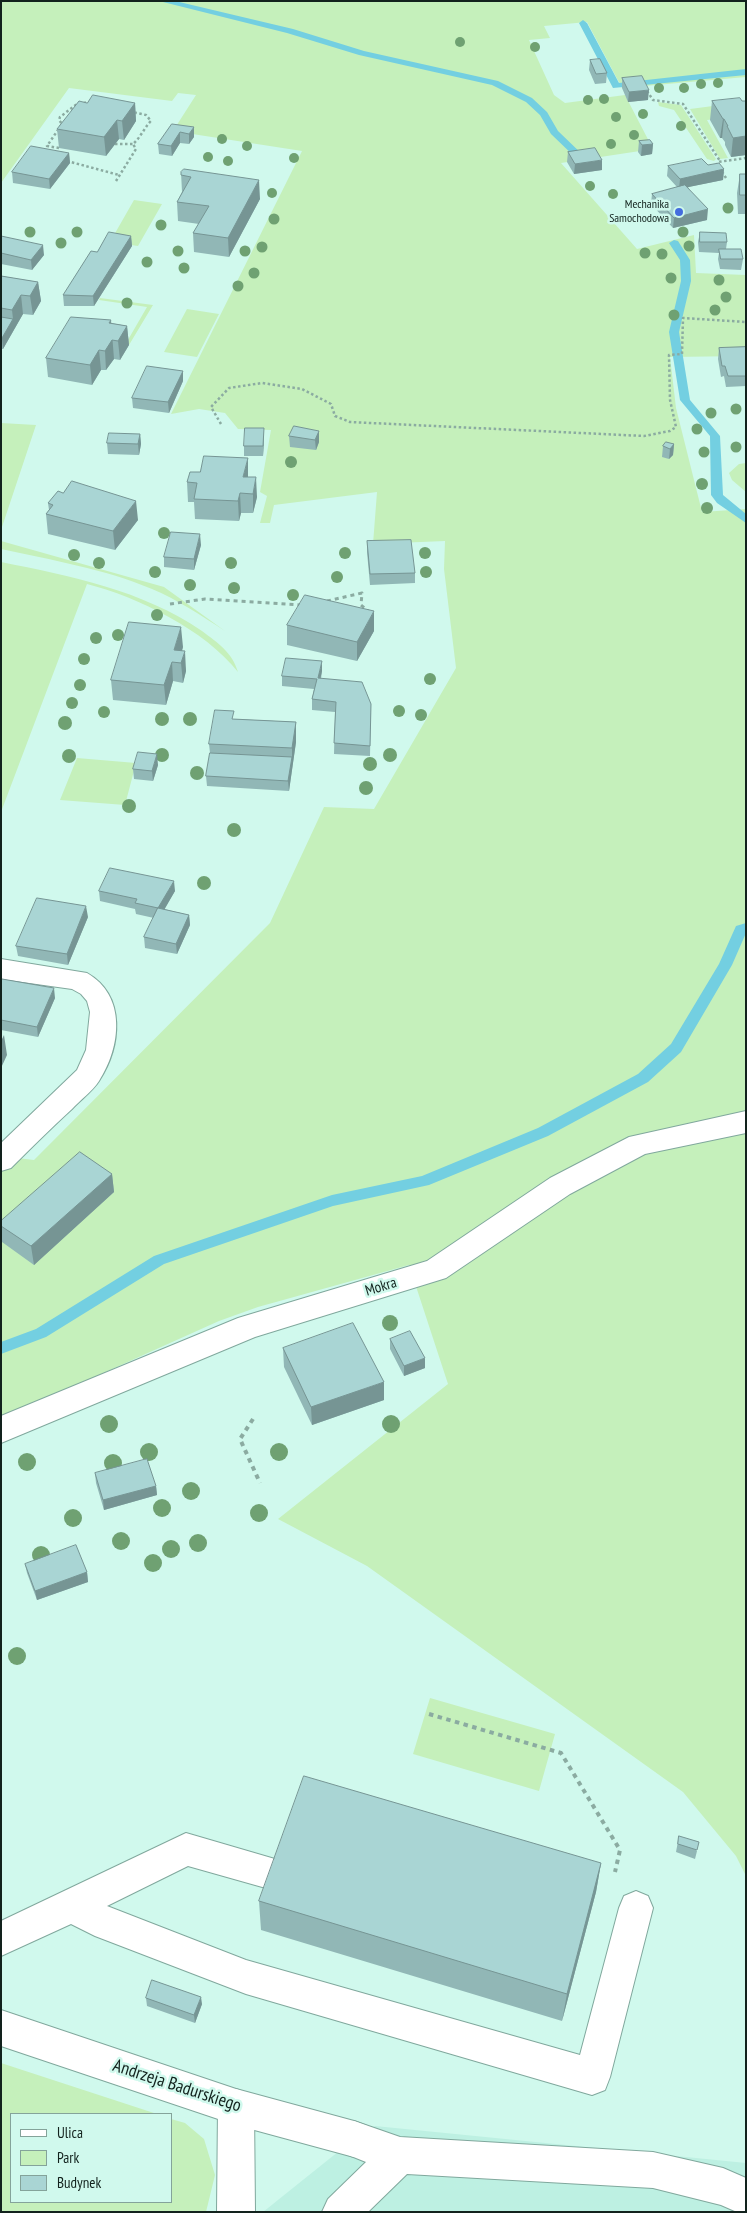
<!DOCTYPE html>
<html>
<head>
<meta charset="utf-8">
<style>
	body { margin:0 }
	#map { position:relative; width:747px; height:2213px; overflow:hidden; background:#d0f9ed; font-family:"PT Sans Narrow",sans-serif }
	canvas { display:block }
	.frame { position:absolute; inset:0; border:2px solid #12221d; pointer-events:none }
	.legend { position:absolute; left:10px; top:2113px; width:162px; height:90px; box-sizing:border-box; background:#d0f9ed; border:1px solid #84a39a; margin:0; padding:6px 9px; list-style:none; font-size:15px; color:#12221d }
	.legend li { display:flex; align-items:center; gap:10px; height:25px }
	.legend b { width:25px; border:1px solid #84a39a }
</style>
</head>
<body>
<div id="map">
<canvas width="747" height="2213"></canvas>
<div class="frame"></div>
<ul class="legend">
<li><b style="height:6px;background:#fff"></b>Ulica</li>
<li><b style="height:14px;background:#c5f0bb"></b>Park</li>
<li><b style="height:14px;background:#a9d5d4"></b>Budynek</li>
</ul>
</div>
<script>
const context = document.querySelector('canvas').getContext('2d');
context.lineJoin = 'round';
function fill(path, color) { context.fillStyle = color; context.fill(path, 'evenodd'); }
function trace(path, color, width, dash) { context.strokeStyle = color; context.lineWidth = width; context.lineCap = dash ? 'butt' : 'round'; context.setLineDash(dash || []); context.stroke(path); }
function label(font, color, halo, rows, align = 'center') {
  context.font = font + ' "PT Sans Narrow",sans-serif'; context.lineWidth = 5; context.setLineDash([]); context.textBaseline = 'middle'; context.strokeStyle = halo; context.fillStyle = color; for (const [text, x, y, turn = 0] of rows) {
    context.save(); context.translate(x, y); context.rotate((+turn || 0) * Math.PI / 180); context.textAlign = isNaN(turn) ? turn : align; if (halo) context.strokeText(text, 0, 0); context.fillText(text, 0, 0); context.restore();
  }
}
const built = new Path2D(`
	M375 2126 746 2163V2212H263L354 2139Z`);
const green = new Path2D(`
	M1 1H746V77L622 88 587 22 544 26 550 38 529 40 554 95 565 103 625 95 653 149 561 163 637 249 694 235 696 273 746 275V356L670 357 676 408 702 512 746 509V1876L736 1856 683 1792 367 1566 278 1519 448 1384 409 1265 258 1307 219 1321 1 1419V1156L34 1160 270 923 324 807 374 809 456 668 444 569 445 541 373 544 377 492 274 505 270 523H260L267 496 260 492 271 430 238 429 225 413 199 409 171 414 302 151 173 131 196 95 178 93 172 101 69 88 1 183Z
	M658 102 681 105 716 159 714 161 707 159 674 110 659 106Z
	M736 103 737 117 707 120 728 158 720 159 690 109Z
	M134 200 162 204 138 246 110 242Z
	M100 298 153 305 129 345H125L147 307 99 300Z
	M187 309 219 314 197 357 164 352Z
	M1 423 36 425 1 530Z
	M746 463V492L732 480 729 473 739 464Z
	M1 541 164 587 225 631C202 616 178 600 152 589 105 569 51 560 1 549Z
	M1 562C71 576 142 590 202 631 218 643 232 652 238 672 205 630 138 597 87 584L1 812Z
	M77 758 136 763 125 805 60 800Z
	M430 1698 555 1734 539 1791 413 1754Z
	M1 2063 157 2114H11V2202H171V2119L185 2123 204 2139 215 2175 206 2212H1Z`);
const stream = new Path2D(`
	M159 1H175L293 29 364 51 498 81 532 98 547 112 558 131 585 157 583 159H577L551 134 540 115 526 102 492 85 359 55 287 33Z
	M583 20 587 23 619 83 746 69V75L613 88 579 23Z
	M674 240 678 241 690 260 691 281 679 332 690 400 720 436 723 495 746 514V523L717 503 711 495 710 436 680 400 669 332 681 281 680 260 669 243Z
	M746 923V933L732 965 681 1052 648 1082 548 1136 429 1185 333 1206 164 1264 46 1337 1 1354V1342L36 1329 154 1256 332 1195 422 1176 538 1128 638 1074 671 1044 719 964 736 926Z`);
const pathFar2 = new Path2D(`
	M647 91 653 100 683 104 720 161
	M115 144H133
	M59 148 47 146 62 124 59 120 60 117 77 104 90 102
	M67 161 119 175
	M726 178 717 164 718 162 746 158
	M116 181 136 149 133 144C141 137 144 128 151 121L146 115 132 112
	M221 424 211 407 229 388 262 383 302 389 331 404 335 416 350 422 644 436 670 431 676 427 670 400 669 355 682 354 683 318 746 322`);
const pathFar1 = new Path2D(`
	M327 601 362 593 361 605 368 611
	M170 604 205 599 301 605`);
const path = new Path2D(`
	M253 1419 240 1439 260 1483
	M429 1714 561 1753 620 1850 615 1872`);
const service = new Path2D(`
	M1 959 87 973C127 996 121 1047 99 1081 92 1092 80 1100 72 1109 51 1128 31 1148 11 1168L1 1171V1143L77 1070 86 1050 90 1012 87 1001 81 994 72 989 1 979Z
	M746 1111V1133L645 1154 570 1194 446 1278 255 1337 1 1443V1416L238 1318 427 1261 550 1178 629 1137Z
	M186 1833 292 1864 297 1876 292 1888 280 1892 188 1866 107 1906 246 1960 580 2055 619 1908 624 1896 636 1891 648 1896 653 1908 610 2077 605 2090 592 2095 246 1994 95 1936 71 1924 1 1956V1921Z
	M236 2089 249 2094 254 2107 255 2212H217L218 2107 223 2094Z
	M354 2121 400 2137 653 2152 723 2168 746 2178V2212H737L721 2205 653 2188 407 2174 368 2212H322L328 2199 366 2162 341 2152 336 2139 341 2126Z`);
const minor = new Path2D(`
	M1 2010 236 2089 354 2121 367 2126 372 2139 367 2152 354 2157 236 2125 1 2046Z`);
const trees = [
	[460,42,5],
	[535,47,5],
	[718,83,5],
	[701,84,5],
	[659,88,5],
	[684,88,5],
	[604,99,5],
	[588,100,5],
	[643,114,5],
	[616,117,5],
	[681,126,5],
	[634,135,5],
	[222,139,5],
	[611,144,5],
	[247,146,5],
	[208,157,5],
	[294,158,5],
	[228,161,5],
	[590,186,5],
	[272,193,5],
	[613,194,5],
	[728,208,5.5],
	[274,219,5.5],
	[161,225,5.5],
	[30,232,5.5],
	[77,232,5.5],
	[683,232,5.5],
	[61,243,5.5],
	[689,246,5.5],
	[262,247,5.5],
	[178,251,5.5],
	[245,251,5.5],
	[645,253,5.5],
	[662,254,5.5],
	[147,262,5.5],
	[184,268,5.5],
	[254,273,5.5],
	[671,278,5.5],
	[719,280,5.5],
	[238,286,5.5],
	[726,297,5.5],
	[127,303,5.5],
	[715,310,5.5],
	[674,315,5.5],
	[736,409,5.5],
	[711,413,5.5],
	[697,429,5.5],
	[736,447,5.5],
	[704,452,5.5],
	[291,462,6],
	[702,484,6],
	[707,508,6],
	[164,533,6],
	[345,553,6],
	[425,553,6],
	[74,555,6],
	[99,563,6],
	[231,563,6],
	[155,572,6],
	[426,572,6],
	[337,577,6],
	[190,585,6],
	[234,588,6],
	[293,595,6],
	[157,615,6],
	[118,635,6],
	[96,638,6],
	[84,659,6],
	[430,679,6],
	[80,685,6],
	[72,703,6],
	[399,711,6],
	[104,712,6],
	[421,715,6],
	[162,719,7],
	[190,719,7],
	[65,723,7],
	[162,755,7],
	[390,755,7],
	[69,756,7],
	[370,764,7],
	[197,773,7],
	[366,788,7],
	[129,806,7],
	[234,830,7],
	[204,883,7],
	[390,1323,8],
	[109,1424,9],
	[391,1424,9],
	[149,1452,9],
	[279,1452,9],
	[27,1462,9],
	[113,1463,9],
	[191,1491,9],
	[162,1508,9],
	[259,1513,9],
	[73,1518,9],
	[121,1541,9],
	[198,1543,9],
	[171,1549,9],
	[41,1555,9],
	[153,1563,9],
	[17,1656,9]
];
const wall = new Path2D(`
	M590 60 607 73 606 83 595 84 589 70Z
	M622 78 648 100 628 102 622 88Z
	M712 101H746V155L731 157 725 145V142L722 138H720L710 120Z
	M87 103H135L136 121 124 140 119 139 106 156 59 148 57 129Z
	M172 124 194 137 189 144 180 143 172 156 159 154 158 144Z
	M639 141 653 144 652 154 641 156 638 152Z
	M568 152 602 170 574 174 567 162Z
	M69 153 70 163 50 189 13 183 12 172Z
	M708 165 724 169 723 180 688 187 707 220 673 228 651 204 652 194 677 187 667 176 668 166Z
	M181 172 260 199 229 257 194 252 193 233 199 224 178 221 177 202 182 192Z
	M740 174H746V214H738L737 193Z
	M700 232 727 242 726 249 743 259 741 270 720 269 718 259 719 253 699 252 698 242Z
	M1 236 44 255 32 270 1 264Z
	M131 236 132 246 94 306H64L63 295 97 252Z
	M1 276 38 282 41 301 33 315 23 314 3 349H1Z
	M111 323 127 326 129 345 120 360 114 359 106 370H101L92 385 48 377 46 358Z
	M746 347V386L726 387 724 376 721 377 718 359 719 348Z
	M183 371V381L169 413 133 408 132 398Z
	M319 431V442L316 450 290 447 289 436Z
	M140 434 141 444 139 455 108 454 107 443Z
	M264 438 263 456H244V446Z
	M674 444 673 455 669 459 662 457 663 446Z
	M248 477 257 497 253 513H241L239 521 195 519 194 502H188L187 482Z
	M48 503 138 520 115 550 48 534 46 514 49 510Z
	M367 541 415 573V583L370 585 367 552Z
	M201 545 194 570 164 567V557Z
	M287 625 374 631 357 661 287 645Z
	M183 647 182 651 186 671 183 683 173 681 166 705 113 700 111 680Z
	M322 671 321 679 371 704 370 756 334 754 335 712 312 710V699L314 689 282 686V676Z
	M234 719 296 722V742L289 791 207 786 206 776 210 753 209 744Z
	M158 765 153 781 134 779 133 769Z
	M99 891H175L164 909 189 915 190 925 177 954 145 948 144 937 154 918 136 914 135 909 100 901Z
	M88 917 68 965 18 956 16 946Z
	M1 981 55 998 38 1037 1 1030Z
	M112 1174 114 1192 34 1265 2 1242 1 1221Z
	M390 1339 425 1368 404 1376 390 1349Z
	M283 1348 384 1400 312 1425 284 1367Z
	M95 1473 156 1486 157 1495 104 1510 96 1483Z
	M25 1564 87 1572 88 1582 37 1600 27 1573Z
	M679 1836 697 1851 695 1859 676 1852Z
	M601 1863 596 1892 562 2021 261 1930 259 1901Z
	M146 1998 202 2004 195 2023 147 2006Z`);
const shadedWall = new Path2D(`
	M649 90 648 100 628 102 629 92Z
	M135 103 136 121 124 140 122 121Z
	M723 119H724L722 138H720Z
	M117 120 119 139 106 156 104 137Z
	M194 127V137L189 144V134Z
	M180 132V143L172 156 171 146Z
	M746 136V155L731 157 733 138Z
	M653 144 652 154 641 156 642 145Z
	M69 153 70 163 50 189 49 179Z
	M602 160V170L574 174 575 164Z
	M724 169 723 180 679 189 680 179Z
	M259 180 260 199 229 257 228 238Z
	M708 209 707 220 673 228 674 218Z
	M131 236 132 246 94 306 93 296Z
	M43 245 44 255 32 270 31 260Z
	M38 282 41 301 33 315 30 296Z
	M21 295 23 314 3 349 2 338 13 319 12 310Z
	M111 320 114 359 106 370 105 351 109 323Z
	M127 326 129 345 120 360 118 341Z
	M99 350 101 370 92 385 90 365Z
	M183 371V381L169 413 168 402Z
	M264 428V438L263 456V446Z
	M319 431V442L316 450 315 440Z
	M140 434 141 444 139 455 138 444Z
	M674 444 673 455 669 459 670 449Z
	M248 458V478L243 477Z
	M256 477 257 497 253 513V494Z
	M240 493 241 513 239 521 238 501Z
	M136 501 138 520 115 550 113 531Z
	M200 534 201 545 194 570V559Z
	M374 611V631L357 661V642Z
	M181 627 183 647 178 662 174 650Z
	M185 651 186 671 183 683 181 663Z
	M322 661V671L318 689V678Z
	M172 662 173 681 166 705 164 685Z
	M296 722V742L289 791 288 781 292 757V748Z
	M157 754 158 765 153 781 152 771Z
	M174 881 175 891 159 919 158 908Z
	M86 906 88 917 68 965 67 954Z
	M189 915 190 925 177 954 176 944Z
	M54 988 55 998 38 1037 37 1027Z
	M4 1035 7 1055 1 1068V1041Z
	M112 1174 114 1192 34 1265 31 1246Z
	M425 1358V1368L404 1376V1366Z
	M384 1382V1400L312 1425 311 1407Z
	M156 1486 157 1495 104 1510 103 1500Z
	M87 1572 88 1582 37 1600 35 1591Z
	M601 1863 596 1892 562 2021 567 1994Z
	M201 1997 202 2004 195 2023 194 2015Z`);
const building = new Path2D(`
	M600 59 607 73 596 74 590 60Z
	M642 76 649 90 629 92 622 78Z
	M93 95 135 103 122 121 117 120 104 137 57 129 79 101 87 103Z
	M740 98 742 101H746V136L733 138 727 126H728L724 119H723L712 101Z
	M172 124 194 127 189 134 180 132 171 146 158 144Z
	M650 140 653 144 642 145 639 141Z
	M31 146 69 153 49 179 12 172Z
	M595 148 602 160 575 164 568 152Z
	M702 159 708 165 719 163 724 169 680 179 668 166Z
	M184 169 259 180 228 238 193 233 209 206 177 202 191 177 181 175V172Z
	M740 174H746V195H740Z
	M685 185 708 209 674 218 652 194Z
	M109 232 131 236 93 296 63 295 91 251 97 252Z
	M700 232 726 233 727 242H700Z
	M1 236 43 245 31 260 1 253Z
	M719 249H741L743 259H721Z
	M1 276 38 282 30 296 21 295 12 310 1 308Z
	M1 317 13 319 2 338H1Z
	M71 317 111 320 109 323 127 326 118 341 112 340 105 351 99 350 90 365 46 358Z
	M746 347V376H728L725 366H722L719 348Z
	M147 366 183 371 168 402 132 398Z
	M294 426 319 431 315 440 289 436Z
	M245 428H264L263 446H244Z
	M109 433 140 434 138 444 107 443Z
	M666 442 674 444 670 449 663 446Z
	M204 456 248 458 243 477H256L253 494 240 493 238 501 194 499 197 483 187 482 190 472H200Z
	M72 481 136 501 113 531 46 514 53 505 48 503 58 491 63 493Z
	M171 532 200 534 194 559 164 557Z
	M411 540 415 573 370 574 367 541Z
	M305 595 374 611 357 642 287 625Z
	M129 622 181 627 174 650 185 651 181 663 172 662 164 685 111 680Z
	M286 658 322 661 318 678 362 682 371 704 370 746 334 743 336 702 312 699 317 679 282 676Z
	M215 710 234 711 232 719 296 722 292 748 209 744Z
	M138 752 157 754 152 771 133 769Z
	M210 753 292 757 288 781 206 776Z
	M110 868 174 881 158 908 135 903 137 899 99 891Z
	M37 898 86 906 67 954 16 946Z
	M158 908 189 915 176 944 144 937Z
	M2 979 54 988 37 1027 1 1020V981Z
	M80 1152 112 1174 31 1246 1 1226V1221Z
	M353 1323 384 1382 311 1407 283 1348Z
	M410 1331 425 1358 404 1366 390 1339Z
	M147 1459 156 1486 103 1500 95 1473Z
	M76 1545 87 1572 35 1591 25 1564Z
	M304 1776 601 1863 567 1994 259 1901Z
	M679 1836 699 1842 697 1850 678 1844Z
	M152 1980 201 1997 194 2015 146 1998Z`);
const markers = [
	[679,212,5,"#446cde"]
];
const farPoinames = [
	["Mechanika",669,205],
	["Samochodowa",669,219]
];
const streetNames = [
	["Mokra",381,1287,-17]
];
const nearStreetnames = [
	["Andrzeja Badurskiego",177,2086,18]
];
fill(built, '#bdf0e2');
fill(green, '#c5f0bb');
fill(stream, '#73cfe1');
trace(service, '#80a89d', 2);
trace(minor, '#80a89d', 2);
trace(pathFar2, '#8baba1', 2.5, [2.5, 2.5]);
trace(pathFar1, '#8baba1', 3, [4, 4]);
trace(path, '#8baba1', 4, [4.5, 4.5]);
fill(service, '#fff');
fill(minor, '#fff');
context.fillStyle = '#6fa172';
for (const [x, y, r] of trees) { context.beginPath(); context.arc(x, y, r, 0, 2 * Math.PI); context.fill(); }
fill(wall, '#91b7b6');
fill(shadedWall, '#769594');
fill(building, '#a9d5d4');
trace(building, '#769594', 1);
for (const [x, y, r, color] of markers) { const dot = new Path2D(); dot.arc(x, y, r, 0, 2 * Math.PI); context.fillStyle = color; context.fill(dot); trace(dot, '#d0f9ed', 2); }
label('12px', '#12221d', '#d0f9ed', farPoinames, 'right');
label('15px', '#12221d', '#d0f9ed', streetNames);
label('18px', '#12221d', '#d0f9ed', nearStreetnames);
</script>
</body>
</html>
